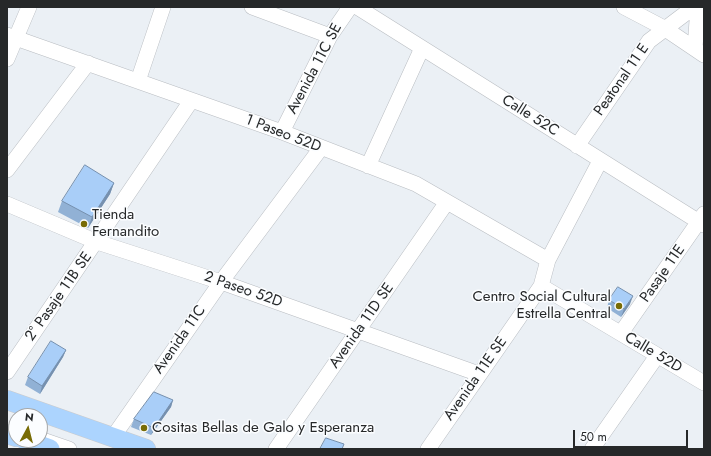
<!DOCTYPE html>
<html>
<head>
<meta charset="utf-8">
<style>
	body { margin:0 }
	#map { position:relative; width:711px; height:456px; overflow:hidden; background:#ebf0f5; font-family:Jost,sans-serif }
	canvas { display:block }
	.frame { position:absolute; inset:0; border:8px solid #262829; pointer-events:none }
	.north { position:absolute; left:8px; top:408px; width:40px; height:40px; box-sizing:border-box; background:#fbfdff; border:1px solid #a6a8a9; border-radius:50%; rotate:7deg; font-size:11px; font-weight:700; line-height:16px; text-align:center; color:#262829 }
	.north::after { content:''; display:block; margin:auto; width:14px; height:18px; background:#786c06; clip-path:polygon(50% 0,100% 100%,50% 72%,0 100%) }
	.scale { position:absolute; left:573px; top:430px; width:115px; height:18px; box-sizing:border-box; border:2px solid #262829; border-top:0; padding-left:5px; font-size:12px; line-height:14px; white-space:nowrap; color:#262829; -webkit-text-stroke:3px #fbfdff; paint-order:stroke }
</style>
</head>
<body>
<div id="map">
<canvas width="711" height="456"></canvas>
<div class="frame"></div>
<div class="north">N</div>
<div class="scale">50 m</div>
</div>
<script>
const context = document.querySelector('canvas').getContext('2d');
context.lineJoin = 'round';
function trace(path, color, width, dash) { context.strokeStyle = color; context.lineWidth = width; context.lineCap = dash ? 'butt' : 'round'; context.setLineDash(dash || []); context.stroke(path); }
function fill(path, color) { context.fillStyle = color; context.fill(path, 'evenodd'); }
function label(font, color, halo, rows, align = 'center') {
  context.font = font + ' Jost,sans-serif'; context.lineWidth = 3; context.setLineDash([]); context.textBaseline = 'middle'; context.strokeStyle = halo; context.fillStyle = color; for (const [text, x, y, turn = 0] of rows) {
    context.save(); context.translate(x, y); context.rotate((+turn || 0) * Math.PI / 180); context.textAlign = isNaN(turn) ? turn : align; if (halo) context.strokeText(text, 0, 0); context.fillText(text, 0, 0); context.restore();
  }
}
const minor = new Path2D(`
	M252 7 330 36
	M357 7 704 225
	M624 7 664 28 704 55
	M7 35 282 132 416 184 548 260
	M695 48 698 7
	M7 59 29 7
	M138 81 163 7
	M282 132 330 36 350 7
	M577 146 649 41 694 7
	M368 166 422 48
	M7 170 88 63
	M7 204 97 242 221 282 479 374
	M541 286 704 383
	M621 333 704 214
	M7 372 191 101
	M113 437 221 282 321 148
	M40 439 69 449
	M276 449 447 202
	M428 449 541 286 548 260 600 161
	M592 449 657 356`);
const major = new Path2D(`
	M7 400 146 449
	M7 434 16 437
	M25 440 50 449`);
const wall = new Path2D(`
	M114 183 110 194 88 228 58 212 62 201Z
	M609 300 630 304 621 317 607 308Z
	M66 350 63 357 40 394 25 385 28 377Z
	M173 400 171 407 151 435 131 427 134 419Z`);
const shadedWall = new Path2D(`
	M114 183 110 194 88 228 92 217Z
	M633 296 630 304 621 317 624 309Z
	M66 350 63 357 40 394 42 386Z
	M173 400 171 407 151 435 154 428Z`);
const building = new Path2D(`
	M85 165 114 183 92 217 62 201Z
	M618 287 633 296 624 309 609 300Z
	M51 341 66 350 42 386 28 377Z
	M154 392 173 400 154 428 134 419Z
	M326 438 344 444 342 449H320Z`);
const markers = [
	[84,224,4,"#786c06"],
	[619,306,4,"#786c06"],
	[144,428,4,"#786c06"]
];
const streetNames = [
	["Avenida 11C SE",315,69,-62],
	["Peatonal 11 E",622,80,-55],
	["Calle 52C",530,116,32],
	["1 Paseo 52D",283,134,21],
	["Pasaje 11E",663,274,-55],
	["2 Paseo 52D",243,290,19],
	["2° Pasaje 11B SE",59,297,-55],
	["Avenida 11D SE",362,326,-55],
	["Avenida 11C",180,340,-55],
	["Calle 52D",653,353,31],
	["Avenida 11E SE",476,379,-55]
];
const poiNames = [
	["Tienda",92,215],
	["Fernandito",92,232],
	["Centro Social Cultural",611,297,"right"],
	["Estrella Central",611,314,"right"],
	["Cositas Bellas de Galo y Esperanza",152,428]
];
trace(minor, '#b9bdc2', 16);
trace(major, '#cbcbcc', 20);
trace(minor, '#fff', 15);
trace(major, '#acd4fe', 19);
fill(wall, '#91b1d5');
fill(shadedWall, '#7690ae');
fill(building, '#a9cef8');
trace(building, '#7690ae', 1);
for (const [x, y, r, color] of markers) { const dot = new Path2D(); dot.arc(x, y, r, 0, 2 * Math.PI); context.fillStyle = color; context.fill(dot); trace(dot, '#fbfdff', 1.5); }
label('15px', '#262829', '#fbfdff', streetNames);
label('15px', '#262829', '#fbfdff', poiNames, 'left');
</script>
</body>
</html>
